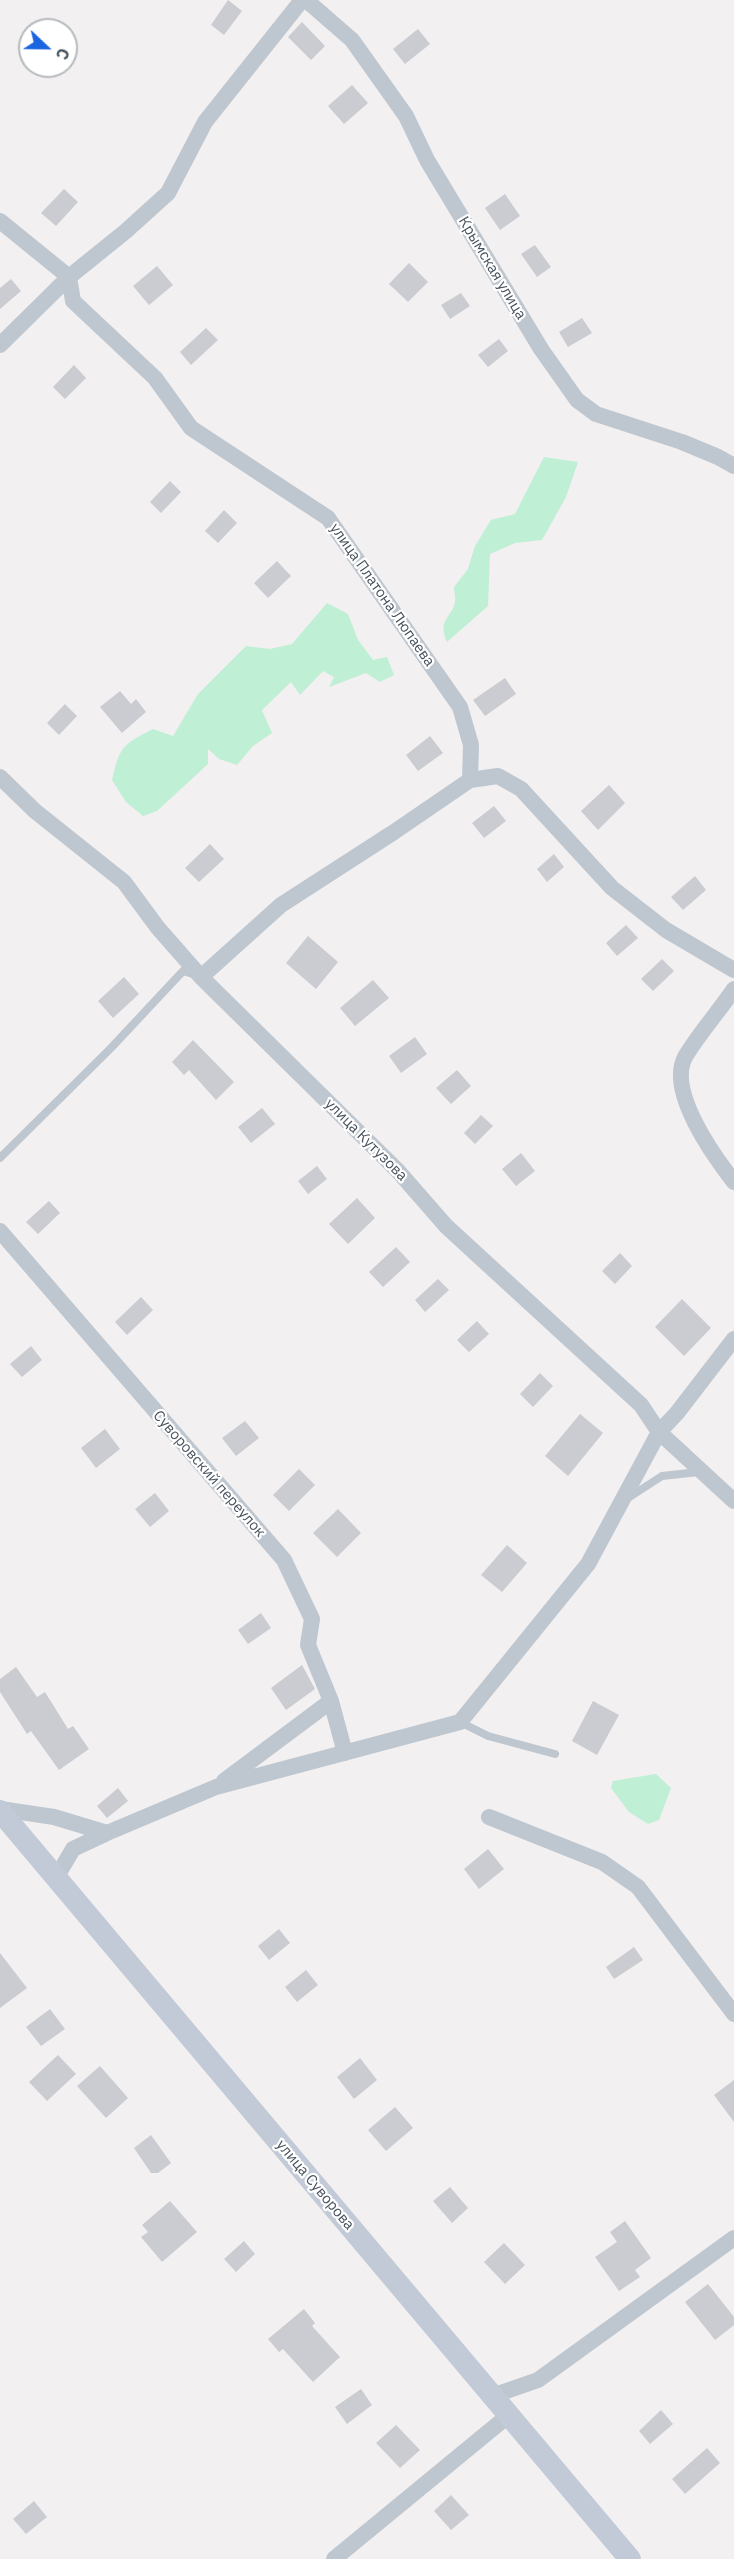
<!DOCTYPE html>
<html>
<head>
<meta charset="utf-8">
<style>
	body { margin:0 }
	#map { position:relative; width:734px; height:2559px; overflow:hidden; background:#f2f0f0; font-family:"IBM Plex Sans",sans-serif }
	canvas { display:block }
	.north { position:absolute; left:18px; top:18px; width:60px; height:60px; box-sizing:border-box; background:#fff; border:2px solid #b6babe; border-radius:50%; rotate:112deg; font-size:16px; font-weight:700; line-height:24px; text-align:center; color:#48525d }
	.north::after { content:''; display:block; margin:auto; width:21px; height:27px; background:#1b65e1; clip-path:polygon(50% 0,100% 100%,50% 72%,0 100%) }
</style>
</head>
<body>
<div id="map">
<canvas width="734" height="2559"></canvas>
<div class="north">С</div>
</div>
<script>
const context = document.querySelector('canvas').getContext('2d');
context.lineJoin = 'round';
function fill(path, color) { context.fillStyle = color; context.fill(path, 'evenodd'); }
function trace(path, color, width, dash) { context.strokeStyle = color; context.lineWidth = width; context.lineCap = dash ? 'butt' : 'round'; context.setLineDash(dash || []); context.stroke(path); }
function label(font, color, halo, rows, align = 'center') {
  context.font = font + ' "IBM Plex Sans",sans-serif'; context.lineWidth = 4.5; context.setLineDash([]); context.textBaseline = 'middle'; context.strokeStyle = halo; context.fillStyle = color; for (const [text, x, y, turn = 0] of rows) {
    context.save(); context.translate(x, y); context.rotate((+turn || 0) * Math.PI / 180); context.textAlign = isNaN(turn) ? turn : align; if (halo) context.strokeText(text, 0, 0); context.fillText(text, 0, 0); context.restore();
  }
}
const green = new Path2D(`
	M544 457 578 462 566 497 542 540 515 543 490 554 488 606 447 642C437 619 452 618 455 602 456 598 454 591 454 587L468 569 475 546 491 520 515 514Z
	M327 603 348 614 358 640 373 660 387 657 394 675 380 682 366 673 329 687 334 677 323 671 300 695 291 682 262 710 272 733 253 746 237 765 219 759 208 749V764L157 811 143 816 126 802 112 780C120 746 122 745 153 729L173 736 198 694 246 646 270 649 292 644Z
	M656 1774 671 1788 659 1820 648 1824 629 1812 611 1788 613 1781Z`);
const building = new Path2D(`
	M228 0 242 11 224 35 211 25Z
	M302 22 325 46 311 60 288 37Z
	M418 29 430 44 405 64 393 49Z
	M352 85 368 103 344 124 328 106Z
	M64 189 78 202 56 226 41 213Z
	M505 194 520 216 500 230 485 208Z
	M535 245 551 267 537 277 521 254Z
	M409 263 428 282 408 302 389 284Z
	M157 266 173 285 149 305 133 286Z
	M11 279 21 291 0 309V288Z
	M461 293 470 306 450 319 441 305Z
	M582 318 592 333 568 347 559 332Z
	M206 328 218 340 191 365 180 352Z
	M499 339 508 351 488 367 478 355Z
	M74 365 86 378 65 399 53 387Z
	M170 481 181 492 161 513 150 502Z
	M224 510 237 523 218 543 205 531Z
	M277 561 291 576 268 598 254 583Z
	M505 678 516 694 485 716 473 700Z
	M120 691 131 704 136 699 146 712 122 733 100 707Z
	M65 704 77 716 59 735 47 723Z
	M430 736 443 753 418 771 406 755Z
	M609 785 625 803 598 830 581 811Z
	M494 806 506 821 484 838 472 823Z
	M210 844 224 859 199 882 185 868Z
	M554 854 564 867 547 882 537 869Z
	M695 876 706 890 683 910 671 897Z
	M626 925 638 938 617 956 606 943Z
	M308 936 338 962 316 989 286 963Z
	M662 959 674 971 653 991 641 979Z
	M124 977 139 994 113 1018 98 1001Z
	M373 980 389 998 355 1026 340 1008Z
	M415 1037 427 1054 401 1073 389 1056Z
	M193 1040 234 1082 216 1100 189 1070 184 1075 172 1062Z
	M457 1070 471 1086 451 1104 436 1088Z
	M262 1108 275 1124 251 1143 238 1127Z
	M481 1115 493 1126 475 1144 464 1133Z
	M521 1153 535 1171 516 1186 502 1169Z
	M317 1166 327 1179 308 1194 298 1181Z
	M357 1198 375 1218 348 1244 329 1224Z
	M49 1201 60 1213 38 1234 26 1222Z
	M396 1247 410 1262 383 1287 369 1272Z
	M620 1253 632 1266 615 1284 602 1271Z
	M438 1279 449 1290 425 1312 415 1300Z
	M141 1297 153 1310 127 1335 115 1322Z
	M682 1299 711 1328 684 1356 655 1327Z
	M477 1321 489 1334 469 1352 457 1340Z
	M31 1346 42 1360 22 1377 10 1364Z
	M540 1373 553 1386 533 1407 520 1394Z
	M580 1414 603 1433 568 1476 545 1456Z
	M245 1421 259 1438 236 1456 222 1438Z
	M105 1429 120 1449 96 1468 81 1448Z
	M299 1469 315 1485 289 1511 273 1495Z
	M155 1493 169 1511 150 1527 135 1509Z
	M338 1509 361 1533 337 1557 313 1533Z
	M507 1545 527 1563 502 1592 481 1575Z
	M261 1613 271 1628 248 1644 238 1630Z
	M302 1665 315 1689 286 1710 271 1688Z
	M16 1667 37 1697 45 1692 68 1729 73 1726 89 1749 59 1770 31 1731 27 1734 0 1692V1679Z
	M593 1701 619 1715 597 1755 572 1741Z
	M118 1788 128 1801 107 1818 97 1806Z
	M488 1849 504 1869 479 1889 464 1869Z
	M279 1929 290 1943 269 1960 258 1946Z
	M634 1947 643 1960 614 1979 606 1967Z
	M0 1953 27 1988 0 2008Z
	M306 1970 318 1985 297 2002 285 1987Z
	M50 2009 65 2029 41 2046 26 2027Z
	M58 2055 76 2074 47 2101 29 2082Z
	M360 2058 377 2080 354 2099 337 2077Z
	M100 2066 128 2098 106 2118 77 2086Z
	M734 2080V2122L714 2095Z
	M395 2107 413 2128 386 2151 368 2130Z
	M151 2135 171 2163 158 2173H151L134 2148Z
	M450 2187 468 2208 452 2223 433 2201Z
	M170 2201 197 2232 162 2262 141 2237 148 2232 142 2225Z
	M625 2221 651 2258 635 2270 640 2277 619 2291 595 2257 617 2242 610 2232Z
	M244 2241 255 2254 236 2272 224 2259Z
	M504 2243 525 2265 505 2284 484 2262Z
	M708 2284 734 2317V2325L715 2340 685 2302Z
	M304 2309 315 2323 312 2326 340 2357 313 2382 283 2349 279 2352 268 2339Z
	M361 2389 372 2405 347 2424 335 2407Z
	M661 2410 673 2424 650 2444 639 2431Z
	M396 2425 420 2450 400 2468 376 2443Z
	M707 2448 720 2463 685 2494 672 2479Z
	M451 2495 469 2515 451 2530 434 2511Z
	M34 2501 47 2517 26 2534 13 2519Z`);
const lane = new Path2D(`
	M0 1158 111 1048 183 971 196 975
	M628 1498 662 1476 699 1472
	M460 1722 488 1736 555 1754`);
const street = new Path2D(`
	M306 0 352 40 406 116 427 160 541 349 577 400 596 414 682 442 718 457 734 466
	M0 221 69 277 73 301 155 378 191 428 328 518 460 707 471 745 470 780 498 776 521 789 612 888 666 930 734 970
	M0 345 69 277 126 231 168 193 205 122 302 0
	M0 777 35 811 124 882 158 928 201 977 398 1171 446 1226 641 1405 659 1432 734 1501
	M201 977 281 905 394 832 470 780
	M734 989C720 1010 697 1036 685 1057 667 1091 713 1155 734 1182
	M0 1231 284 1560 312 1619 308 1645 331 1701 345 1753
	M224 1781 331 1701
	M0 1809 54 1817 107 1833 216 1787 460 1722 588 1564 659 1432 677 1413 734 1339
	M489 1817 602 1862 638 1887 734 2014
	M56 1878 73 1849 107 1833
	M492 2396 538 2380 734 2238
	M334 2559 509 2415`);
const secondary = new Path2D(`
	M0 1811 630 2559`);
const streetNames = [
	["Крымская улица",492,268,59],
	["улица Платона Люпаева",382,595,55],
	["улица Кутузова",366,1140,45],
	["Суворовский переулок",209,1474,49],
	["улица Суворова",315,2185,50]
];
fill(green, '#bfefd5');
fill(building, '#caccd2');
trace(lane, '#bec6cf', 8);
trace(street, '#bec6cf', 16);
trace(secondary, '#c1cad6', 22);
label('15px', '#48525d', '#fff', streetNames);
</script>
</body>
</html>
